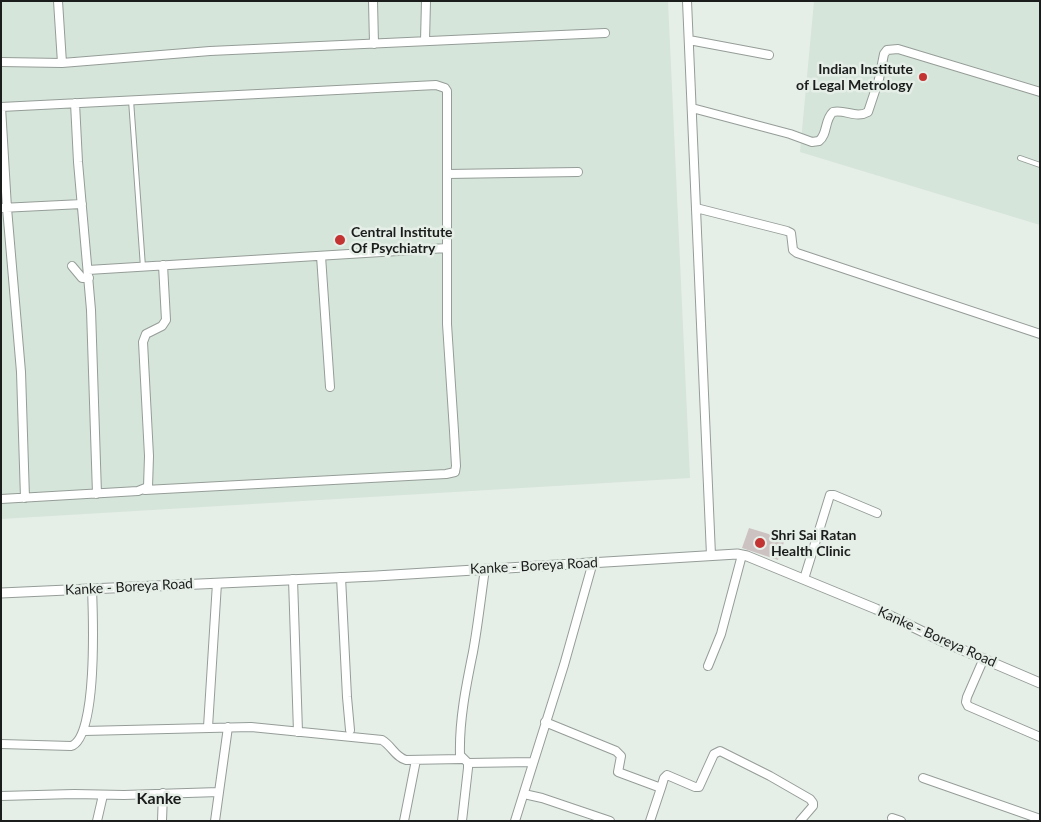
<!DOCTYPE html>
<html>
<head>
<meta charset="utf-8">
<style>
	body { margin:0 }
	#map { position:relative; width:1041px; height:822px; overflow:hidden; background:#e6eee8; font-family:Lato,sans-serif }
	canvas { display:block }
	.frame { position:absolute; inset:0; border:2px solid #1a1d1b; pointer-events:none }
</style>
</head>
<body>
<div id="map">
<canvas width="1041" height="822"></canvas>
<div class="frame"></div>
</div>
<script>
const context = document.querySelector('canvas').getContext('2d');
context.lineJoin = 'round';
function fill(path, color) { context.fillStyle = color; context.fill(path, 'evenodd'); }
function trace(path, color, width, dash) { context.strokeStyle = color; context.lineWidth = width; context.lineCap = dash ? 'butt' : 'round'; context.setLineDash(dash || []); context.stroke(path); }
function label(font, color, halo, rows, align = 'center') {
  context.font = font + ' Lato,sans-serif'; context.lineWidth = 5; context.setLineDash([]); context.textBaseline = 'middle'; context.strokeStyle = halo; context.fillStyle = color; for (const [text, x, y, turn = 0] of rows) {
    context.save(); context.translate(x, y); context.rotate((+turn || 0) * Math.PI / 180); context.textAlign = isNaN(turn) ? turn : align; if (halo) context.strokeText(text, 0, 0); context.fillText(text, 0, 0); context.restore();
  }
}
const built = new Path2D(`
	M1 1H668L690 478 1 519Z
	M814 1H1040V225L800 152Z`);
const building = new Path2D(`
	M749 528 785 539 778 560 742 548Z`);
const service = new Path2D(`
	M131 100 143 267
	M1020 158 1040 165`);
const minor = new Path2D(`
	M58 1 62 63
	M373 1 374 44
	M687 1 711 555
	M689 40 769 55
	M425 41 426 1
	M1 62 62 63 210 51 605 33
	M75 103 78 162 91 310 97 494
	M1 107 436 85 445 88 447 91V324L454 431 456 466 455 472 446 474 145 490
	M1 107 7 208 21 372 25 498
	M692 108 790 134 812 142 819 141C828 134 824 120 833 112 845 109 856 119 868 112L879 79 884 54 887 50 898 49 1040 92
	M447 174 578 172
	M1 208 82 204
	M696 208 787 231 791 233 793 250 797 253 1040 334
	M321 256 330 387
	M72 266 82 278H89
	M88 270 447 248
	M1 499 138 491 148 487 149 456 143 342 146 334 162 326 166 320 163 265
	M341 577 347 697 350 730
	M293 579 298 732
	M804 579 830 495H834L877 513
	M984 658 967 697 966 702 968 706 1040 737
	M708 666 721 634 742 555
	M545 722 616 751 621 756 618 772 661 788 650 821
	M208 727 217 583
	M84 731 251 727 382 740C392 746 395 757 406 760L462 759
	M1 744 71 746C98 738 93 614 92 588
	M468 763 533 762
	M923 778 1040 819
	M661 788 664 778 667 775 695 787H699L714 754 720 751 770 776 810 799 813 803V806L800 821
	M524 794 542 798 610 821
	M1 796 74 794 124 795 219 792
	M892 818 901 821
	M97 821 103 795
	M162 821 163 793
	M215 821 228 727
	M404 821 416 760
	M462 821 468 768V763L460 755C459 721 466 686 473 652 478 625 481 596 485 569
	M515 821 564 665 593 562`);
const tertiary = new Path2D(`
	M1 593 376 576 737 554 747 556 876 609 944 642 1040 683`);
const markers = [
	[923,77,5,"#c23331"],
	[340,240,6,"#c23331"],
	[760,543,6,"#c23331"]
];
const poiNames = [
	["Indian Institute",913,69,"right"],
	["of Legal Metrology",913,85,"right"],
	["Central Institute",351,232],
	["Of Psychiatry",351,248],
	["Shri Sai Ratan",771,535],
	["Health Clinic",771,551]
];
const streetNames = [
	["Kanke - Boreya Road",534,566,-3],
	["Kanke - Boreya Road",129,587,-3],
	["Kanke - Boreya Road",937,637,24]
];
const quarterNames = [
	["Kanke",159,799]
];
fill(built, '#d5e5da');
fill(building, '#ccc2c1');
trace(service, '#959d98', 6);
trace(minor, '#959d98', 10);
trace(tertiary, '#959d98', 11);
trace(service, '#fff', 4);
trace(minor, '#fff', 8);
trace(tertiary, '#fff', 9);
for (const [x, y, r, color] of markers) { const dot = new Path2D(); dot.arc(x, y, r, 0, 2 * Math.PI); context.fillStyle = color; context.fill(dot); trace(dot, '#e6eee8', 2); }
label('bold 14px', '#1a1d1b', '#e6eee8', poiNames, 'left');
label('14px', '#1a1d1b', '#e6eee8', streetNames);
label('bold 16px', '#1a1d1b', '#e6eee8', quarterNames);
</script>
</body>
</html>
